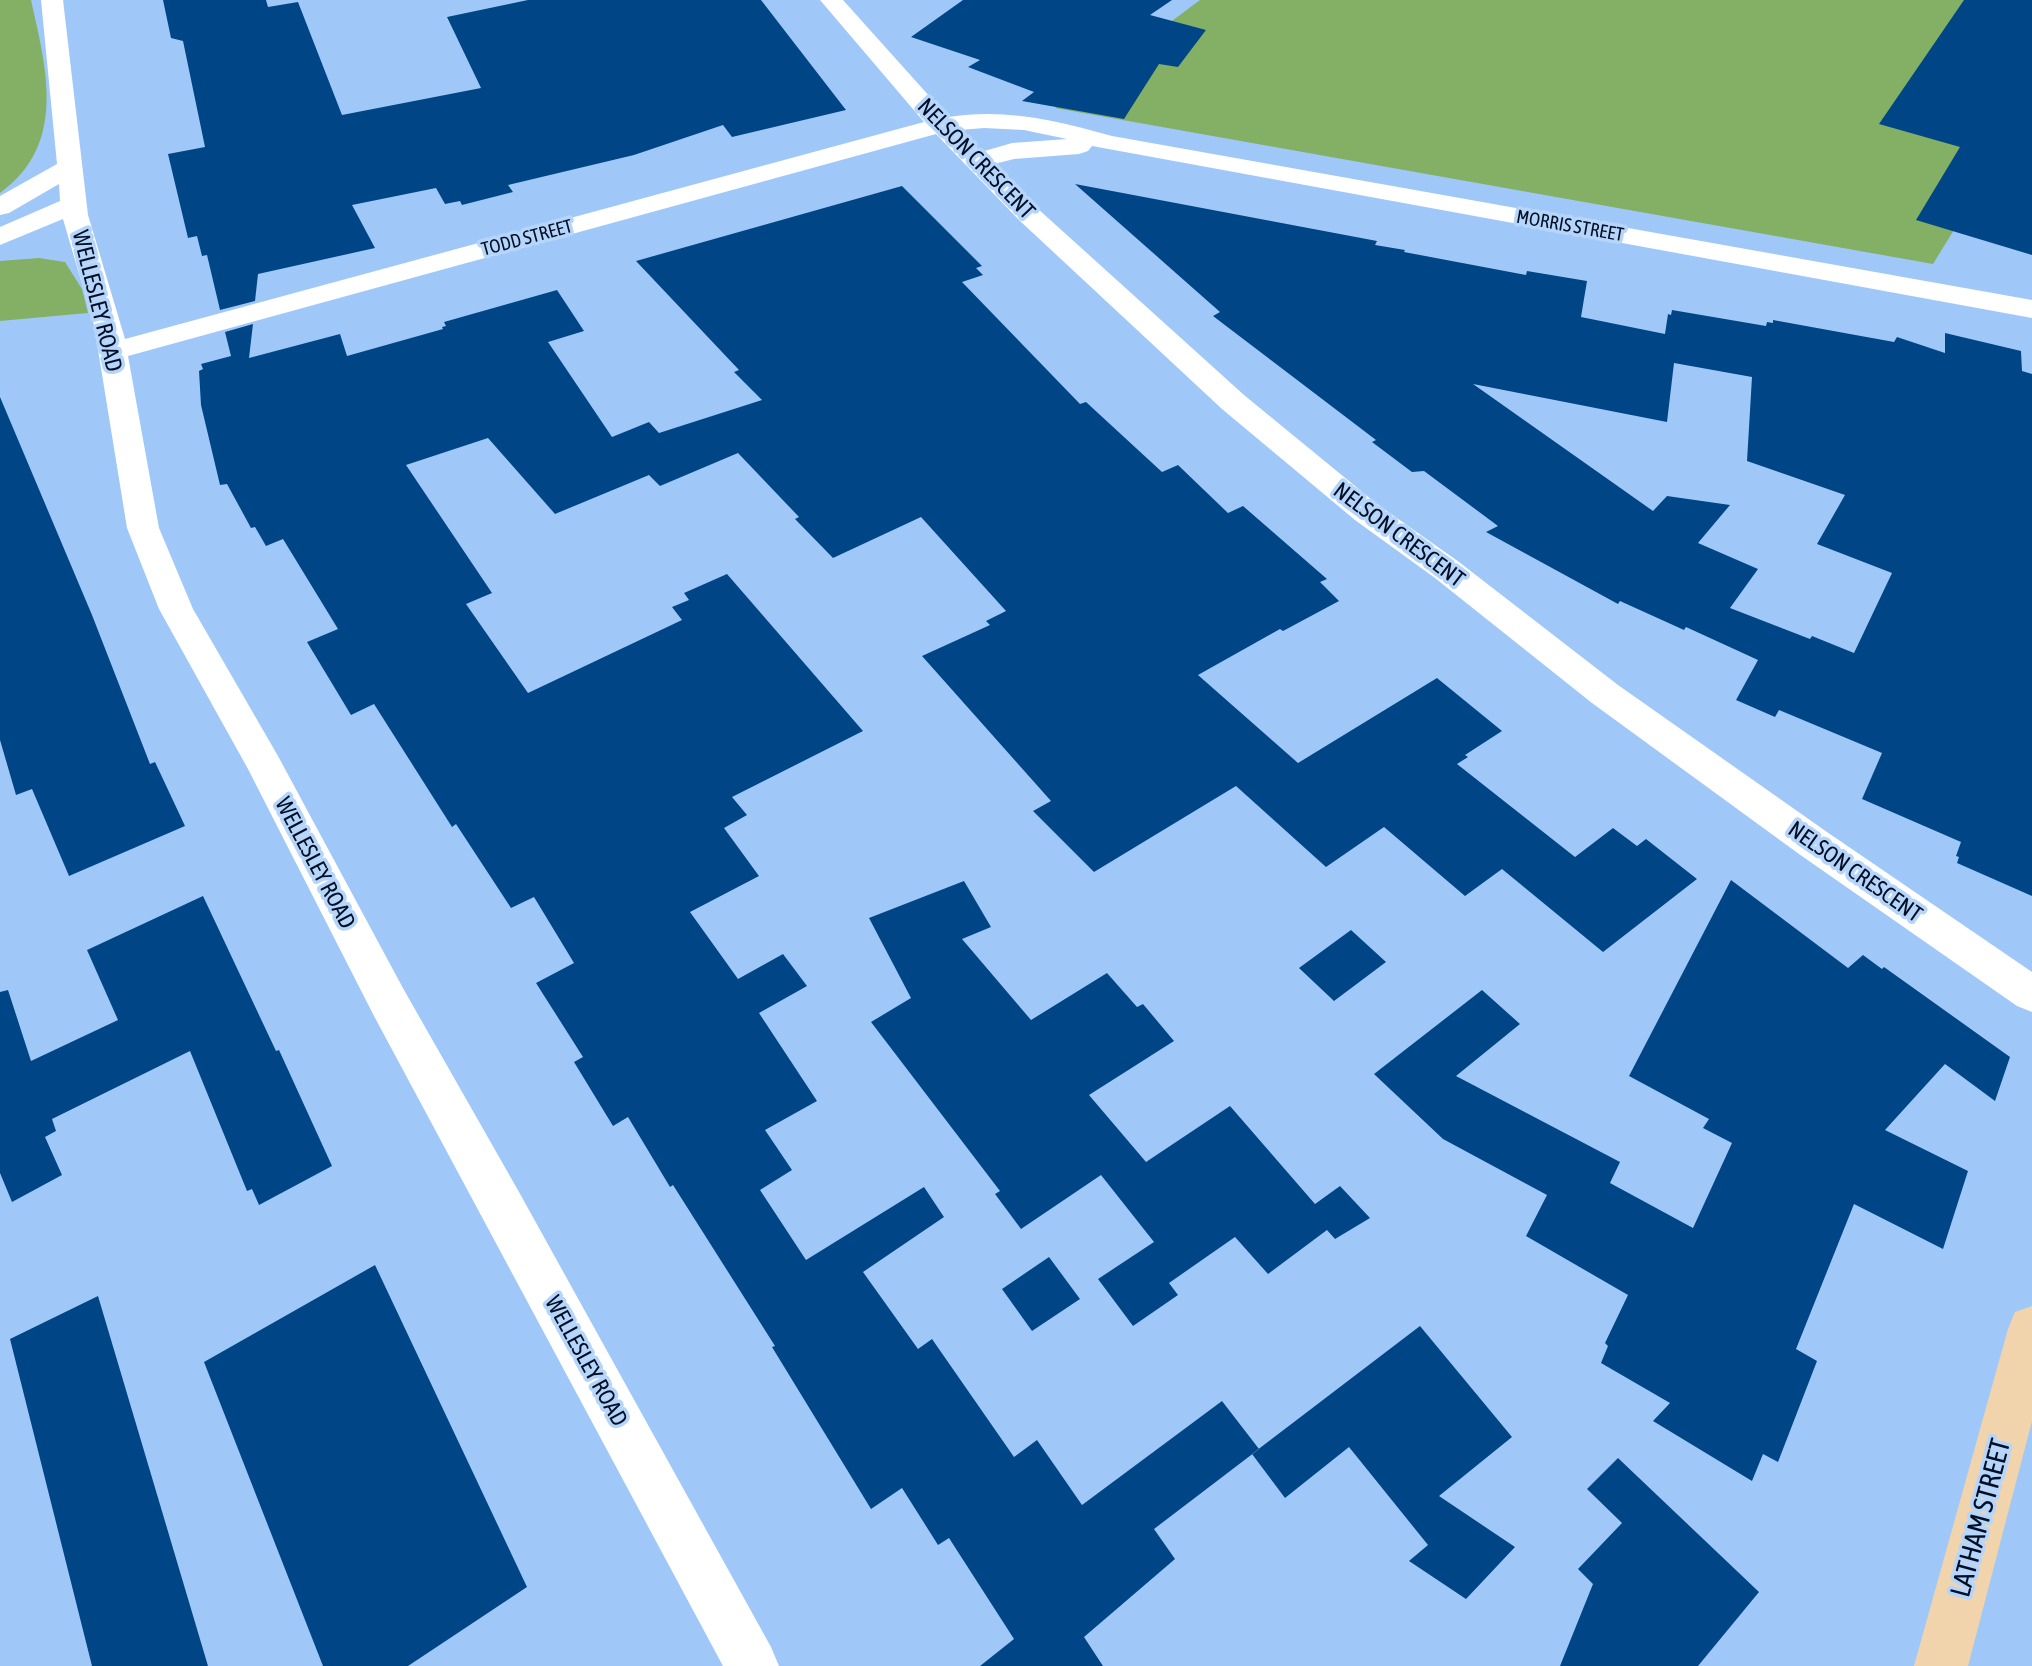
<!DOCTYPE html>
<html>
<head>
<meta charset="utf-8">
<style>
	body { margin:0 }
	canvas { display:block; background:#9fc8f9 }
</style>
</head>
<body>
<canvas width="2032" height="1666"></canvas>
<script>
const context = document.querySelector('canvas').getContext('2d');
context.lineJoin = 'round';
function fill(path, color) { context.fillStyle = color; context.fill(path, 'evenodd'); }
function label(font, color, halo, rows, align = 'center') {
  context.font = font + ' "Asap Condensed",sans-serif'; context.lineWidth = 7; context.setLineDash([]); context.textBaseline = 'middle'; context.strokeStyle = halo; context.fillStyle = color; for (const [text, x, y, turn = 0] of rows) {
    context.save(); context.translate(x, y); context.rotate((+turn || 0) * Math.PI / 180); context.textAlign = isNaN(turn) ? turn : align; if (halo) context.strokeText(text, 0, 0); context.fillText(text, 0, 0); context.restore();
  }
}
const green = new Path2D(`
	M0 0H31C46 68 68 144 0 193Z
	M1200 0H2032L1997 160 1933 264 1055 108Z
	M39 258 65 262 82 289 88 313 0 321V261Z`);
const building = new Path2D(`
	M163 0H266L268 7 298 2 342 115 481 88 447 17 528 0H761L846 110 732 137 723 125 634 155 508 185 513 192 462 205 460 201 445 204 436 188 352 205 375 248 258 274 255 301 220 310 207 255 202 256 197 236 188 238 168 154 205 147 183 41 171 38Z
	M963 0H1172L1150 15 1206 30 1178 67 1159 64 1124 119 1022 101 1034 92 968 67 980 60 911 37Z
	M1964 0H2032V255L1916 220 1960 147 1879 124Z
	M1075 184 1377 241 1375 245 1405 250 1404 252 1526 275 1527 271 1587 281 1581 317 1665 334 1668 314 1671 315 1672 310 1766 326 1767 322 1773 323V320L1894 342 1897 337 1945 353V333L2021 351 2022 371 2032 374V896L1957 863 1959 857 1956 856 1961 842 1862 799 1882 753 1779 710 1775 717 1736 700 1758 660 1686 627 1684 630 1620 601 1618 604 1486 532 1498 526 1424 471 1412 472 1372 442 1376 440 1213 316 1220 312ZM1674 363 1752 377 1747 461 1845 495 1817 544 1892 573 1854 653 1812 636 1810 639 1730 608 1758 569 1698 543 1730 505 1667 496 1653 511 1473 384 1667 422Z
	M902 186 982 266 976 268 983 275 962 282 1080 404 1086 402 1162 472 1178 465 1228 513 1243 506 1327 579 1320 582 1339 601 1283 631 1280 629 1198 675 1298 763 1437 678 1502 731 1465 755 1468 757 1457 764 1575 857 1613 828 1637 846 1646 839 1697 879 1603 952 1502 869 1465 896 1384 827 1326 867 1236 786 1094 872 1033 811 1051 801 922 656 990 625 986 621 1006 611 921 517 833 558 795 519 799 517 738 453 660 486 649 475 555 514 488 438 406 465 492 593 466 604 528 693 682 620 672 607 689 600 684 593 727 574 863 731 732 797 747 815 724 828 759 876 690 912 738 979 783 954 807 986 759 1013 817 1101 765 1130 792 1170 760 1190 806 1260 924 1187 944 1217 863 1272 918 1349 932 1339 1014 1457 1037 1440 1082 1505 1222 1401 1259 1449 1154 1529 1175 1559 1084 1637 1103 1666H980L1014 1639 949 1538 938 1545 902 1488 871 1509 772 1347 775 1346 673 1185 670 1187 628 1117 613 1126 574 1062 583 1057 536 983 574 963 534 897 511 908 456 824 452 827 374 704 351 715 307 642 338 629 283 539 266 546 255 527 251 528 227 484 220 485 201 405 199 371 203 369 201 364 231 356 225 332 253 324 249 358 340 334 347 356 443 329 442 327 446 326 444 322 557 290 584 331 548 342 612 437 649 422 659 433 762 400 734 372 739 370 636 261Z
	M0 397 92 615 150 764 155 762 185 826 69 876 32 789 16 795 0 740Z
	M1731 880 1848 968 1863 955 1882 969 1884 967 2010 1057 1995 1101 1945 1064 1885 1130 1968 1171 1943 1249 1854 1204 1796 1349 1817 1361 1778 1462 1763 1454 1752 1481 1653 1421 1670 1403 1601 1363 1608 1346 1605 1343 1628 1295 1526 1236 1547 1195 1443 1139 1374 1074 1482 990 1520 1024 1456 1076 1620 1162 1610 1183 1693 1228 1732 1143 1703 1128 1709 1119 1629 1076Z
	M964 881 991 927 962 939 1031 1020 1107 973 1137 1007 1143 1004 1174 1041 1089 1095 1146 1162 1230 1106 1315 1204 1340 1186 1370 1218 1335 1239 1327 1230 1268 1274 1235 1237 1169 1283 1178 1295 1133 1326 1098 1279 1154 1242 1101 1175 1021 1229 995 1194 1000 1191 871 1022 911 998 869 918Z
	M203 896 276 1051 279 1050 332 1166 259 1205 252 1189 247 1191 190 1051 52 1119 56 1131 45 1137 62 1175 12 1202 0 1173V992L8 990 31 1061 118 1020 87 950Z
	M1351 930 1386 962 1334 1001 1299 968Z
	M1049 1257 1080 1299 1032 1331 1002 1289Z
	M375 1265 527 1587 408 1666H323L204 1362Z
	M98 1296 208 1666H92L10 1339Z
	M1420 1326 1512 1437 1439 1496 1515 1547 1466 1599 1409 1561 1428 1545 1349 1447 1285 1498 1252 1454Z
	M1618 1458 1759 1592 1698 1666H1560L1593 1584 1578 1569 1622 1523 1587 1489Z`);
const minor = new Path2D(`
	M41 0H63L88 215 125 339 924 122 820 0H843L948 117C1005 108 1056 120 1112 136L2032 300V318L1092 146 1088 151 1079 154 1014 159 994 164 1037 208 1244 395 1377 504 1459 562 1618 685 1827 832 2032 972V1012L2017 1006 1799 854 1592 703 1435 578 1355 520 1222 409 1019 220 936 134 128 356 159 528 193 609 278 756 404 990 519 1192 771 1647 779 1666H723L374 1016 248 769 159 609 127 528 94 325 63 219 0 245V227L60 201 59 184 9 213 0 215V196L57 164ZM984 128 1024 130 1067 139 1012 143 981 152 960 130Z`);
const major = new Path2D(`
	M2032 1306V1421L1968 1666H1914L2008 1329 2015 1312Z`);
const farStreetnames = [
	["MORRIS STREET",1570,226,10],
	["TODD STREET",527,238,-15]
];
const streetNames = [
	["NELSON CRESCENT",976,159,46],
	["WELLESLEY ROAD",97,301,76],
	["NELSON CRESCENT",1399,535,37],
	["WELLESLEY ROAD",315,863,62],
	["NELSON CRESCENT",1855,872,35],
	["WELLESLEY ROAD",586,1361,61]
];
const nearStreetnames = [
	["LATHAM STREET",1981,1518,-75]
];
fill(green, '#84b065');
fill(building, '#004686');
fill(minor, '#fff');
fill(major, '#f2d4ac');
label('19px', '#000f25', '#b6d5fa', farStreetnames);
label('23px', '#000f25', '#b6d5fa', streetNames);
label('28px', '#000f25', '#b6d5fa', nearStreetnames);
</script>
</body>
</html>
